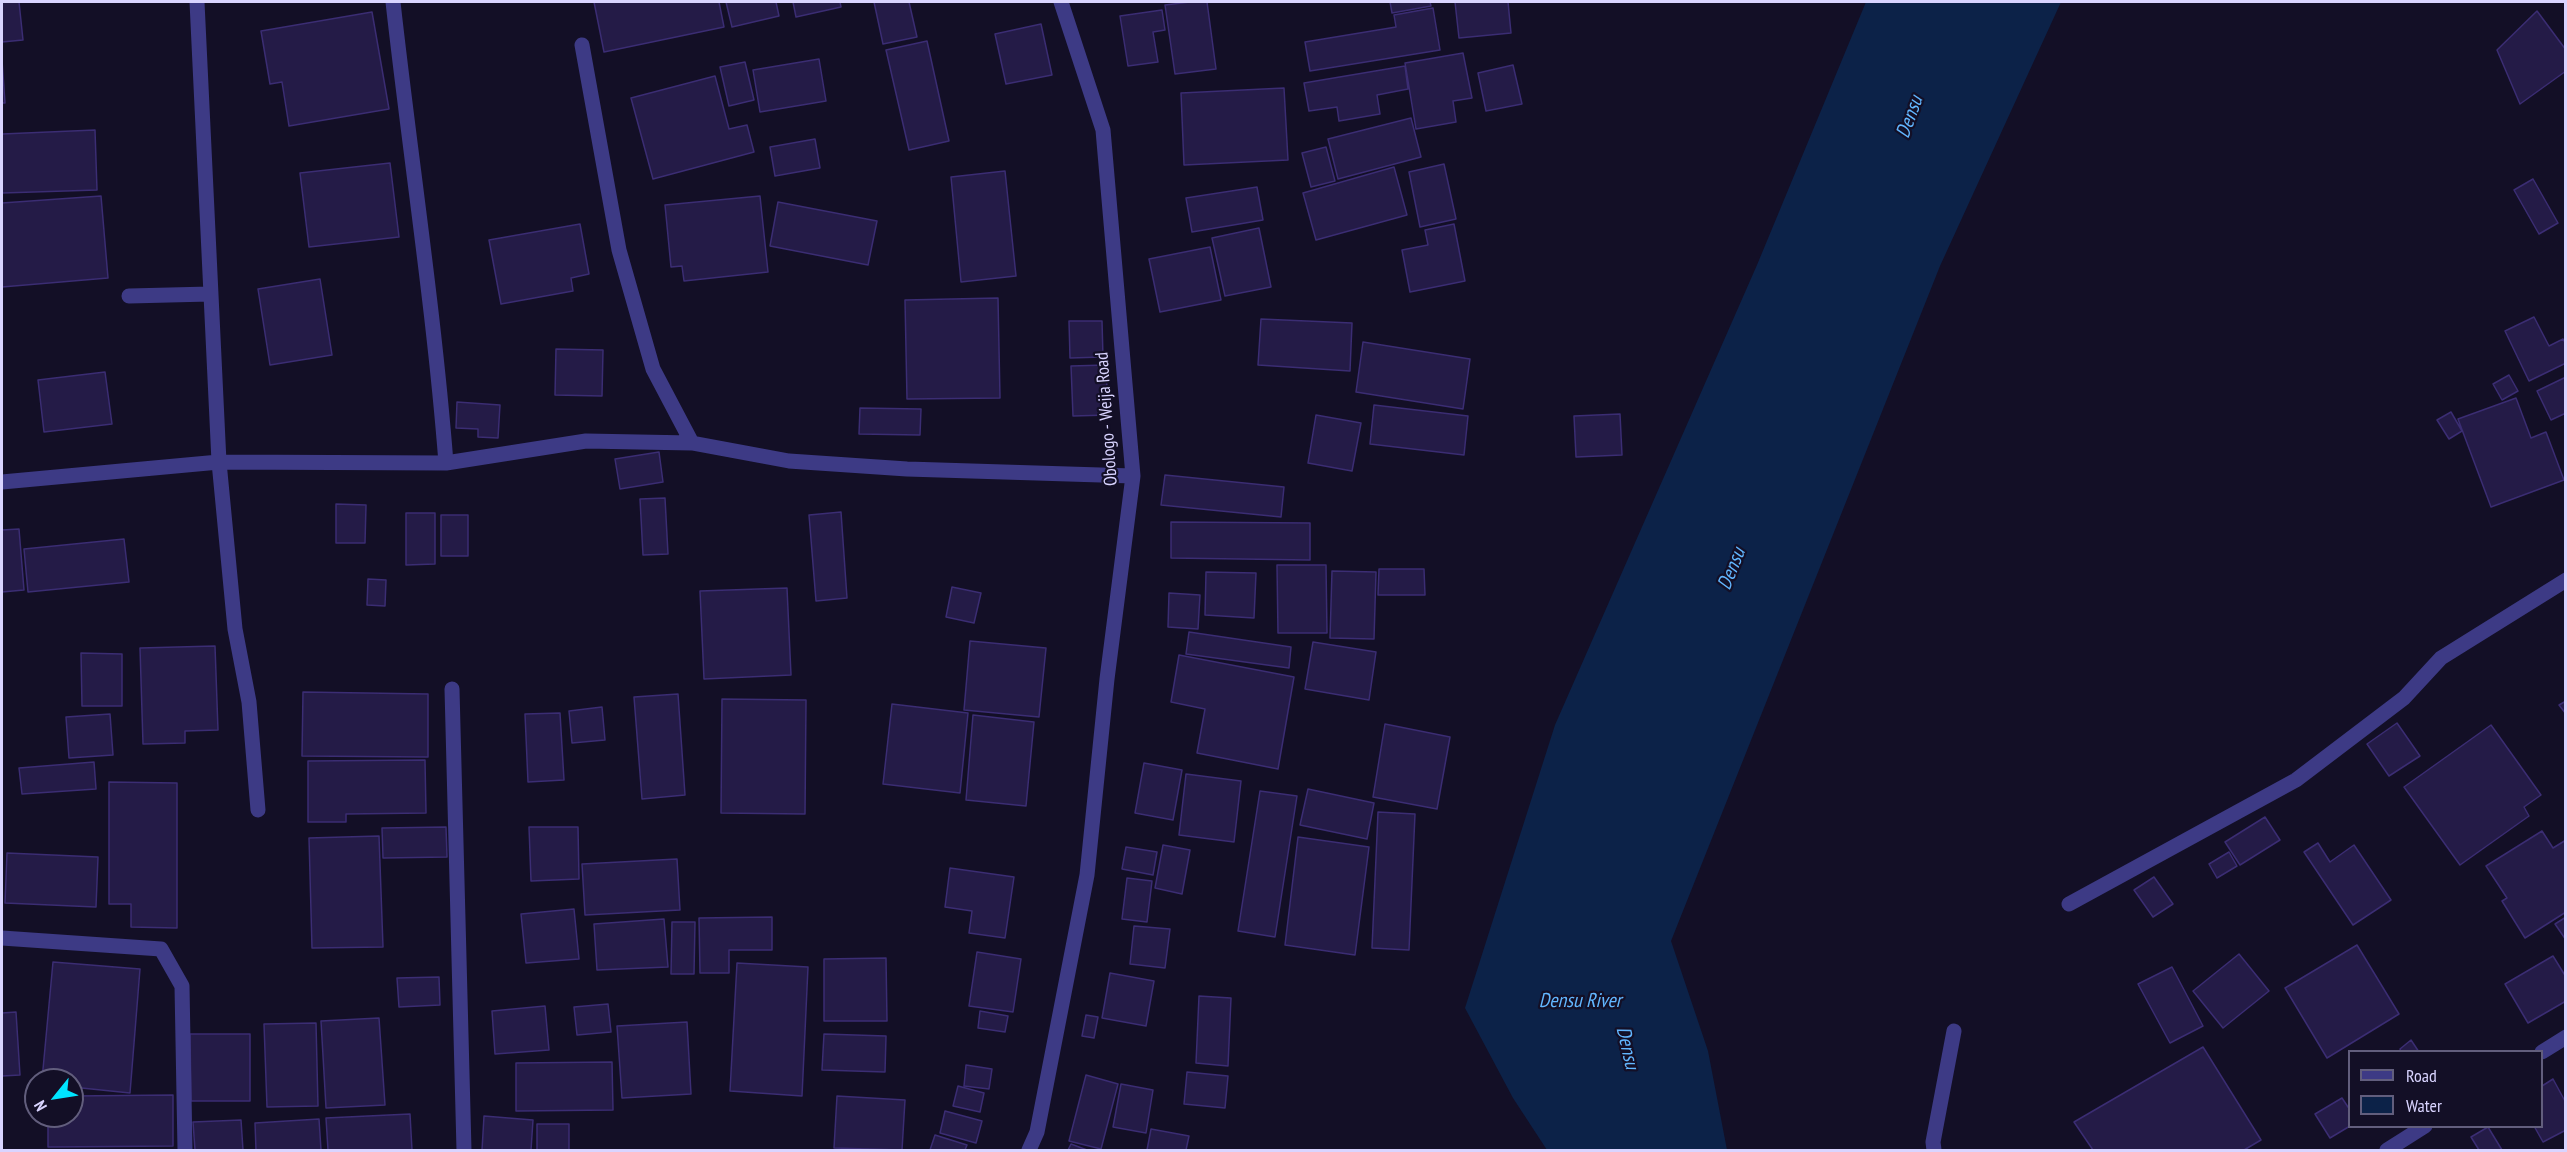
<!DOCTYPE html>
<html>
<head>
<meta charset="utf-8">
<style>
	body { margin:0 }
	#map { position:relative; width:2567px; height:1152px; overflow:hidden; background:#130f26; font-family:"PT Sans Narrow",sans-serif }
	canvas { display:block }
	.frame { position:absolute; inset:0; border:3px solid #d9d4ff; pointer-events:none }
	.legend { position:absolute; left:2348px; top:1050px; width:195px; height:78px; box-sizing:border-box; background:#130f26; border:2px solid #625e7d; margin:0; padding:8px 10px; list-style:none; font-size:18px; color:#d9d4ff }
	.legend li { display:flex; align-items:center; gap:12px; height:30px }
	.legend b { width:30px; border:2px solid #625e7d }
	.north { position:absolute; left:24px; top:1068px; width:60px; height:60px; box-sizing:border-box; background:#130f26; border:2px solid #625e7d; border-radius:50%; rotate:240deg; font-size:16px; font-weight:700; line-height:24px; text-align:center; color:#d9d4ff }
	.north::after { content:''; display:block; margin:auto; width:21px; height:27px; background:#00e5ff; clip-path:polygon(50% 0,100% 100%,50% 72%,0 100%) }
</style>
</head>
<body>
<div id="map">
<canvas width="2567" height="1152"></canvas>
<div class="frame"></div>
<ul class="legend">
<li><b style="height:8px;background:#3d3a85"></b>Road</li>
<li><b style="height:16px;background:#0c2248"></b>Water</li>
</ul>
<div class="north">N</div>
</div>
<script>
const context = document.querySelector('canvas').getContext('2d');
context.lineJoin = 'round';
function fill(path, color) { context.fillStyle = color; context.fill(path, 'evenodd'); }
function trace(path, color, width, dash) { context.strokeStyle = color; context.lineWidth = width; context.lineCap = dash ? 'butt' : 'round'; context.setLineDash(dash || []); context.stroke(path); }
function label(font, color, halo, rows, align = 'center') {
  context.font = font + ' "PT Sans Narrow",sans-serif'; context.lineWidth = 4.5; context.setLineDash([]); context.textBaseline = 'middle'; context.strokeStyle = halo; context.fillStyle = color; for (const [text, x, y, turn = 0] of rows) {
    context.save(); context.translate(x, y); context.rotate((+turn || 0) * Math.PI / 180); context.textAlign = isNaN(turn) ? turn : align; if (halo) context.strokeText(text, 0, 0); context.fillText(text, 0, 0); context.restore();
  }
}
const water = new Path2D(`
	M1866 2H2061L1940 266 1671 941 1708 1051 1727 1150H1547L1513 1098 1465 1008 1555 725 1757 265Z`);
const building = new Path2D(`
	M2 2H19L23 40 2 42Z
	M594 2H719L724 27 604 52Z
	M726 2H776L779 16 732 27Z
	M793 2H840L841 7 796 17Z
	M874 2H909L917 37 883 44Z
	M1190 2H1207L1216 69 1175 74 1165 5Z
	M1390 2H1430L1431 6 1392 13Z
	M1455 2H1508L1511 33 1459 38Z
	M1433 8 1440 50 1310 71 1305 42 1396 27 1394 15Z
	M1162 10 1165 30 1153 32 1158 62 1128 66 1120 16Z
	M2537 11 2566 50V71L2520 104 2497 50Z
	M372 12 389 109 289 126 282 82 270 84 261 31Z
	M1041 24 1052 75 1006 84 995 34Z
	M927 41 949 141 909 150 886 50Z
	M1463 53 1472 98 1453 101 1456 122 1416 129 1405 63Z
	M819 59 826 101 760 112 753 70Z
	M2 60 5 103H2Z
	M745 62 754 100 729 106 720 67Z
	M1513 65 1522 104 1486 111 1478 73Z
	M1405 66 1408 89 1377 95 1380 114 1339 121 1337 107 1309 111 1304 83Z
	M715 76 729 129 747 125 754 152 653 179 631 98Z
	M1284 88 1288 160 1184 165 1181 93Z
	M1411 118 1421 157 1338 179 1328 139Z
	M95 130 97 190 2 193V134Z
	M815 139 820 168 775 176 770 147Z
	M1326 147 1335 181 1311 187 1302 153Z
	M390 163 399 237 309 247 300 173Z
	M1444 164 1456 219 1420 227 1409 172Z
	M1394 167 1407 215 1316 240 1303 193Z
	M1005 171 1016 276 961 282 951 177Z
	M2533 179 2558 223 2539 234 2514 190Z
	M1257 187 1263 220 1192 232 1186 198Z
	M101 196 108 278 2 287V203Z
	M760 196 768 272 684 281 682 266 671 267 665 205Z
	M778 202 877 221 868 265 770 246Z
	M580 224 589 274 571 278 573 291 501 304 489 240Z
	M1454 224 1465 281 1410 292 1402 250 1428 245 1425 230Z
	M1259 228 1271 287 1225 296 1212 238Z
	M1210 247 1221 300 1160 312 1149 259Z
	M320 279 332 355 270 365 258 289Z
	M998 298 1000 398 907 399 905 300Z
	M2534 317 2549 346 2563 339 2566 344V363L2529 381 2505 331Z
	M1261 319 1352 323 1350 371 1258 365Z
	M1069 321H1102L1103 357 1070 358Z
	M1363 342 1470 359 1463 409 1356 392Z
	M556 349 603 350 602 396 555 395Z
	M1106 365 1108 415 1073 416 1071 366Z
	M105 372 112 424 44 432 38 380Z
	M2509 375 2518 391 2502 400 2493 384Z
	M2566 377V413L2551 420 2537 391Z
	M2516 398 2531 438 2546 432 2564 480 2491 507 2458 419Z
	M457 402 500 405 498 438 478 437V429L456 428Z
	M1374 405 1468 416 1464 455 1370 444Z
	M860 408 921 409 920 435 859 434Z
	M2451 412 2462 431 2449 439 2437 420Z
	M1620 414 1622 455 1576 457 1574 416Z
	M1316 415 1361 423 1352 471 1308 463Z
	M659 452 663 482 620 489 615 459Z
	M1165 475 1284 487 1281 517 1161 505Z
	M665 498 668 554 643 555 640 499Z
	M336 504 366 505 365 543H336Z
	M841 512 847 598 816 601 809 515Z
	M406 513H435V564L406 565Z
	M441 515H468V556H441Z
	M1171 522 1310 523V560L1171 558Z
	M19 529 24 590 2 592V530Z
	M124 539 129 582 28 592 24 549Z
	M1277 565H1326L1327 633H1278Z
	M1379 569H1424L1425 595H1378Z
	M1332 571 1376 572 1374 639 1330 638Z
	M1206 572 1256 573 1254 618 1205 615Z
	M368 579 386 580 385 606 367 605Z
	M952 587 981 593 974 623 946 617Z
	M787 588 791 675 704 679 700 591Z
	M1169 593 1200 595 1198 629 1168 627Z
	M1189 632 1291 647 1289 668 1186 654Z
	M970 641 1046 648 1039 717 964 710Z
	M1313 642 1376 652 1369 700 1305 689Z
	M215 646 218 730 185 731V743L143 744 140 648Z
	M81 653 122 654V706H82Z
	M1179 655 1294 677 1278 769 1197 753 1205 709 1171 702Z
	M303 692 428 694V757L302 756Z
	M678 694 685 795 642 799 634 697Z
	M722 699 806 700 805 814 721 813Z
	M2566 701V714L2559 705Z
	M892 704 968 713 960 793 883 784Z
	M602 707 605 740 572 743 569 711Z
	M560 713 564 780 528 782 525 714Z
	M110 714 113 755 69 758 66 717Z
	M973 715 1034 722 1026 806 966 800Z
	M2397 723 2420 756 2389 776 2367 744Z
	M1385 724 1450 737 1437 809 1373 797Z
	M2491 725 2541 795 2524 807 2529 816 2460 865 2404 787Z
	M425 760 426 813 346 814V822H308V761Z
	M94 762 96 789 22 794 19 768Z
	M1144 763 1182 770 1173 820 1135 813Z
	M1186 774 1241 781 1234 842 1179 835Z
	M109 782 177 783V928L131 927V904H109Z
	M1308 789 1374 803 1367 839 1300 825Z
	M1260 791 1297 796 1275 937 1238 931Z
	M1378 812 1415 814 1409 950 1372 948Z
	M2265 817 2280 840 2240 865 2225 842Z
	M446 827 447 857 383 858 382 828Z
	M529 827H578L579 879 531 881Z
	M2542 831 2553 848 2566 840V912L2525 938 2502 901 2507 898 2486 866Z
	M379 836 383 947 312 948 309 838Z
	M1298 837 1369 847 1355 955 1285 945Z
	M2318 843 2330 862 2354 845 2391 900 2353 925 2304 852Z
	M1163 845 1190 850 1182 894 1155 888Z
	M1126 847 1157 852 1153 875 1122 869Z
	M2229 852 2237 866 2217 878 2209 864Z
	M7 853 98 857 96 907 5 903Z
	M677 859 680 910 585 915 582 864Z
	M950 868 1014 877 1005 938 969 933 972 911 945 907Z
	M2154 877 2173 904 2153 917 2134 890Z
	M1127 878 1152 881 1147 922 1122 919Z
	M574 909 579 959 526 963 521 914Z
	M772 917V950H729V973H700L699 918Z
	M2566 917V940L2555 924Z
	M664 919 668 967 597 970 594 924Z
	M672 922H695L694 974H671Z
	M1134 926 1170 929 1165 968 1130 964Z
	M2357 945 2399 1014 2327 1058 2285 988Z
	M977 952 1021 959 1013 1012 969 1006Z
	M2239 954 2269 991 2223 1028 2193 991Z
	M2553 956 2566 977V1001L2528 1023 2505 984Z
	M886 958 887 1021H824V959Z
	M53 962 140 969 130 1093 72 1087V1080H42Z
	M737 963 808 967 802 1096 730 1091Z
	M2172 967 2203 1026 2170 1043 2138 984Z
	M1110 973 1154 981 1146 1026 1102 1018Z
	M439 977 440 1005 399 1007 397 978Z
	M1199 996 1231 998 1228 1066 1196 1063Z
	M608 1004 611 1032 577 1035 574 1007Z
	M545 1006 549 1050 495 1054 492 1011Z
	M980 1011 1008 1016 1005 1032 978 1028Z
	M16 1012 20 1075 2 1076V1013Z
	M1086 1015 1098 1017 1094 1038 1082 1036Z
	M379 1018 385 1105 326 1108 321 1021Z
	M687 1022 691 1094 622 1098 617 1026Z
	M316 1023 318 1106 267 1107 264 1024Z
	M190 1034H250V1101H191Z
	M824 1034 886 1036 885 1072 822 1070Z
	M2411 1040 2419 1052H2401L2400 1049Z
	M2203 1047 2261 1140 2244 1150H2093L2074 1122Z
	M612 1062 613 1110 516 1111V1063Z
	M966 1065 992 1069 989 1089 964 1086Z
	M1187 1072 1228 1076 1225 1108 1184 1104Z
	M1086 1075 1118 1084 1101 1149 1069 1141Z
	M2553 1079 2566 1103V1130L2543 1142 2534 1126H2542V1086Z
	M1121 1084 1153 1090 1146 1133 1113 1127Z
	M958 1086 984 1093 980 1112 953 1106Z
	M173 1095V1146L48 1147V1116H72V1096Z
	M837 1096 905 1100 902 1150 834 1148Z
	M2342 1098 2350 1110V1126L2330 1138 2315 1114Z
	M945 1111 982 1121 976 1143 940 1133Z
	M410 1114 412 1150H328L326 1118Z
	M484 1116 533 1120 531 1150H482Z
	M319 1119 321 1150H256L255 1123Z
	M241 1120 243 1150H195L193 1122Z
	M537 1124H569V1150H537Z
	M2488 1127 2502 1150H2479L2471 1137Z
	M1151 1129 1189 1136 1186 1150H1147Z
	M935 1135 967 1145 965 1150H930Z
	M1071 1144 1087 1150H1068Z`);
const minor = new Path2D(`
	M393 2C410 155 434 309 446 463
	M582 45 619 250 653 369 692 443
	M129 296 210 294
	M2 482 219 462 197 2
	M452 689 464 1150
	M258 810 249 702 235 629 219 462 446 463 586 441 692 443 789 461 907 469 1133 476
	M2069 904 2296 780 2404 698 2441 658 2566 580
	M2 938 161 949 182 986 185 1150
	M2542 1052 2566 1037
	M1029 1150 1037 1132 1087 875 1107 679 1133 476 1103 130 1061 2
	M1934 1150 1933 1142 1954 1031
	M2387 1150 2425 1126`);
const streetNames = [
	["Obologo - Weija Road",1107,419,-94]
];
const waterNames = [
	["Densu",1910,117,-70],
	["Densu",1732,569,-68],
	["Densu River",1580,1001],
	["Densu",1627,1048,77]
];
fill(water, '#0c2248');
fill(building, '#241b47');
trace(building, '#3b2d73', 1.5);
trace(minor, '#3d3a85', 15);
label('18px', '#d9d4ff', '#130f26', streetNames);
label('italic 20px', '#62b6ff', '#130f26', waterNames);
</script>
</body>
</html>
